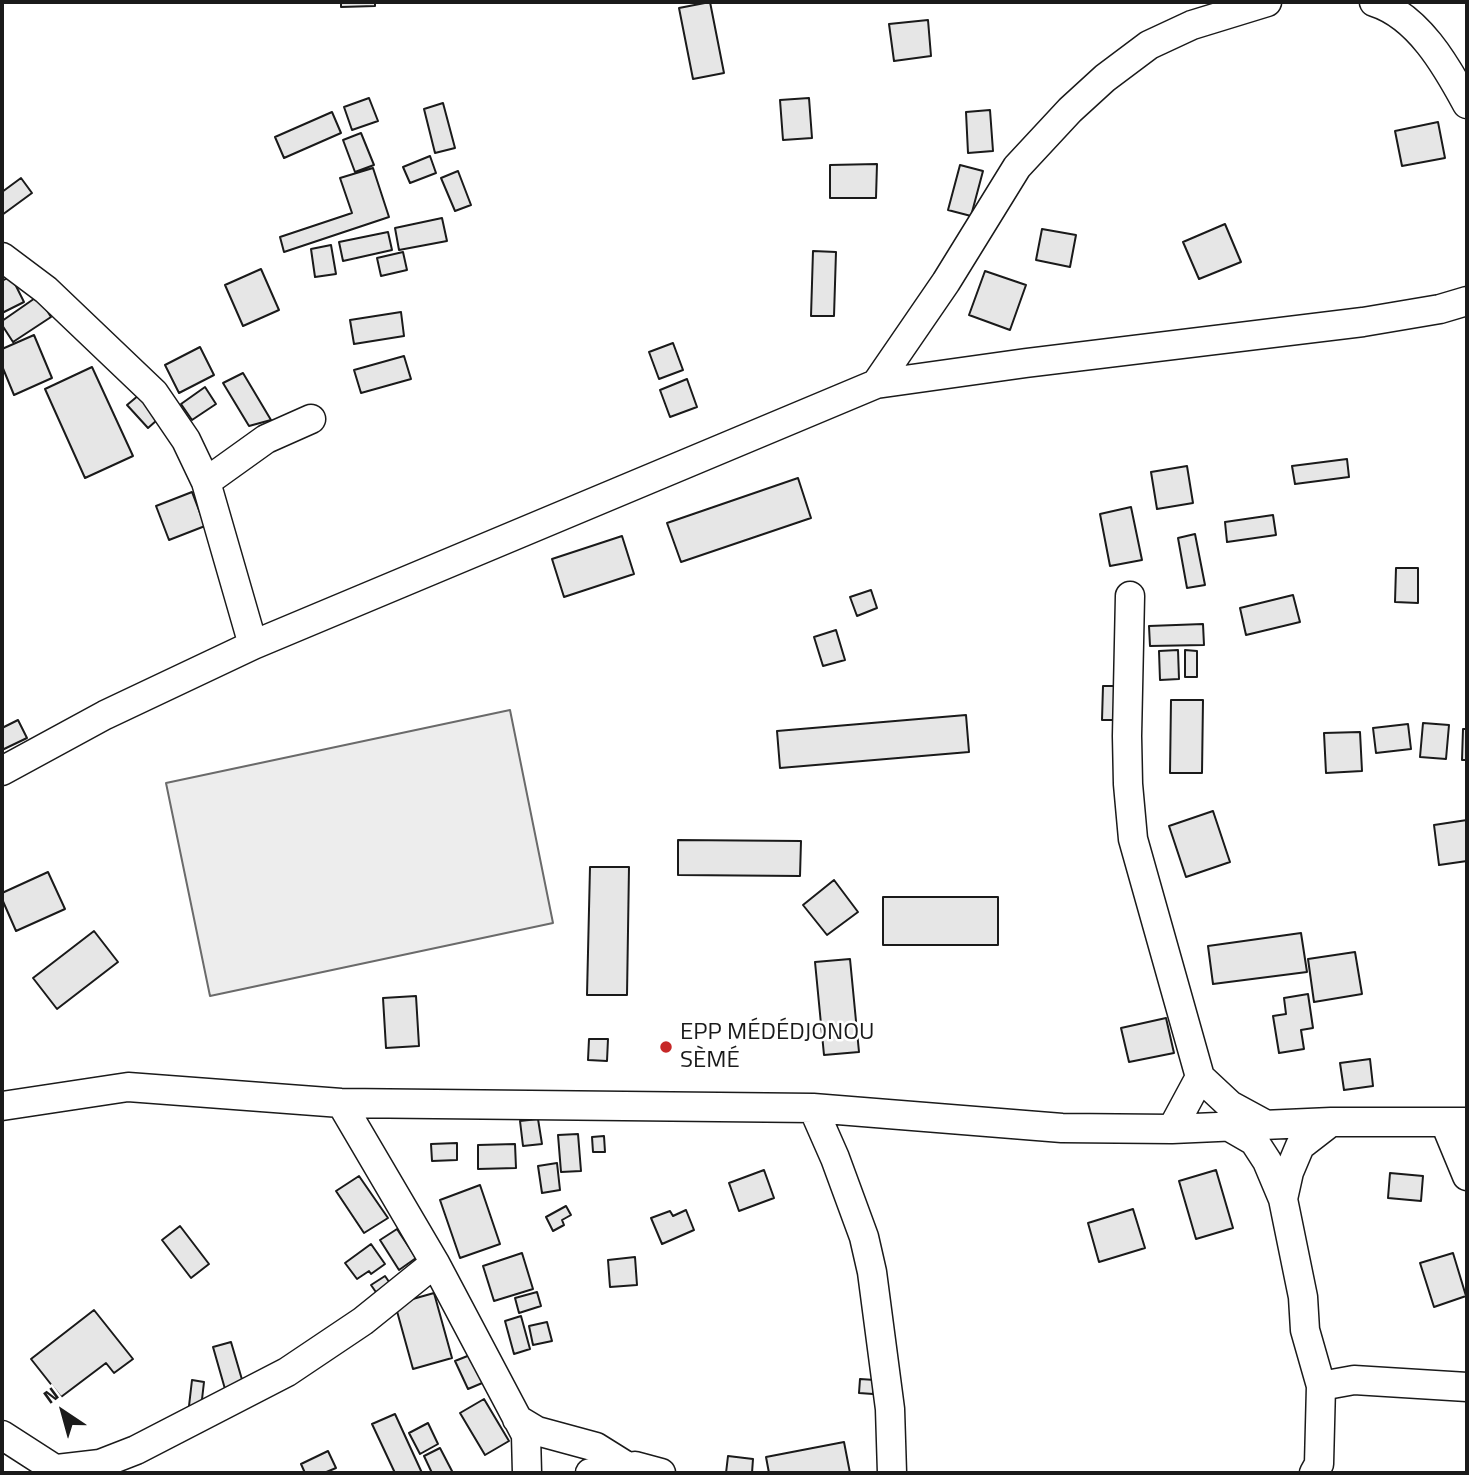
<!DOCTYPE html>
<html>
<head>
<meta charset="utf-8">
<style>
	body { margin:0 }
	#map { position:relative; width:1469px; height:1475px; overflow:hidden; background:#fff; font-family:"Titillium Web",sans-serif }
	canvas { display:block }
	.frame { position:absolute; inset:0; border:4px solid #1a1a1a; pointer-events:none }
	.north { position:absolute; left:28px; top:1377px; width:70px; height:70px; -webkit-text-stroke:5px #fff; paint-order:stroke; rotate:324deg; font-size:19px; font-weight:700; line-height:28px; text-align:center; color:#1a1a1a }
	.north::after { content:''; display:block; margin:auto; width:24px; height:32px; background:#1a1a1a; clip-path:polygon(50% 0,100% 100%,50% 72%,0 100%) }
</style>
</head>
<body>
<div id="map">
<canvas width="1469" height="1475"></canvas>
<div class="frame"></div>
<div class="north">N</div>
</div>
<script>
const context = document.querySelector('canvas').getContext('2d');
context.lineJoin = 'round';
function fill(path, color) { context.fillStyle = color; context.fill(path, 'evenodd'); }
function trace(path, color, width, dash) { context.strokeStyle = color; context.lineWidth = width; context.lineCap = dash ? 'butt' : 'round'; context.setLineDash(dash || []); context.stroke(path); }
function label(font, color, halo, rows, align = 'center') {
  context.font = font + ' "Titillium Web",sans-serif'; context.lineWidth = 5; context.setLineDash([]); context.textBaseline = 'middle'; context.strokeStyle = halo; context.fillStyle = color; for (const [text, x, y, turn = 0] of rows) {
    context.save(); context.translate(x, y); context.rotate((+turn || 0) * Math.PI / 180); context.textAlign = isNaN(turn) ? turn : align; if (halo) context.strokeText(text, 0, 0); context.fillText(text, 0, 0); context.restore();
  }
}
const built = new Path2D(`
	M510 710 553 923 210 996 166 783Z`);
const building = new Path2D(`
	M341 2H375V6L341 7Z
	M710 2 724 73 693 79 679 8Z
	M928 20 931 56 894 61 889 24Z
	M369 98 378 121 352 130 344 107Z
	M809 98 812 138 783 140 780 100Z
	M443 103 455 148 435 153 424 109Z
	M990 110 993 151 968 153 966 112Z
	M332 112 341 133 284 158 275 137Z
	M1438 122 1445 158 1402 166 1395 131Z
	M361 133 374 165 355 172 343 140Z
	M430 156 436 173 410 183 403 167Z
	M877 164 876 198H830V165Z
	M960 165 983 171 971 216 948 210Z
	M373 168 389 217 284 252 280 237 352 213 340 178Z
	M458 171 471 205 455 211 441 178Z
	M21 178 32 193 2 215V192Z
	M442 218 447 241 399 250 395 228Z
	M1225 224 1241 262 1199 279 1183 242Z
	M1042 229 1076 235 1070 267 1036 260Z
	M388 232 392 250 343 261 339 242Z
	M331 245 336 274 315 277 311 249Z
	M813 251 836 252 834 316H811Z
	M403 252 407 270 381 276 377 258Z
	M261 269 279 310 243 326 225 285Z
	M985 271 1026 285 1010 330 969 315Z
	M11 276 24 302 2 313V281Z
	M38 296 51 317 13 342 2 325V321Z
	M401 312 404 336 354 344 350 320Z
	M34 335 52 378 14 395 2 366V349Z
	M673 343 683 370 659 379 649 352Z
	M200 347 214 375 179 393 165 365Z
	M404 356 411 379 361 393 354 370Z
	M92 367 133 456 85 478 45 389Z
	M243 373 271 420 249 426 223 383Z
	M687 379 697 407 670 417 660 390Z
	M205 387 216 404 192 420 181 404Z
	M145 390 165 413 148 428 127 405Z
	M1347 459 1349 477 1295 484 1292 466Z
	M1187 466 1193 503 1157 509 1151 472Z
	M798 478 811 518 681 562 667 523Z
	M192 492 205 526 169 540 156 506Z
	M1131 507 1142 560 1110 566 1100 514Z
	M1273 515 1276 535 1227 542 1225 522Z
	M1195 534 1205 585 1187 588 1178 538Z
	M622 536 634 574 564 597 552 559Z
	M1396 568H1418V603L1395 602Z
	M871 590 877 608 857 616 850 597Z
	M1293 595 1300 622 1246 635 1240 608Z
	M1203 624 1204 645 1150 646 1149 626Z
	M836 630 845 660 823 666 814 637Z
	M1178 650 1179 679 1160 680 1159 651Z
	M1185 650 1197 651V677H1185Z
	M1103 686H1121L1120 720H1102Z
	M1171 700H1203L1202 773H1170Z
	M966 715 969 752 780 768 777 731Z
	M18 720 27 738 2 750V728Z
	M1423 723 1449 725 1446 759 1420 757Z
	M1408 724 1411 749 1376 753 1373 728Z
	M1463 729H1467V760H1462Z
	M1360 732 1362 771 1326 773 1324 733Z
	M1213 811 1230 862 1186 877 1169 826Z
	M1467 820V861L1439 865 1434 825Z
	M678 840 801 841 800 876 678 875Z
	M590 867H629L627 995H587Z
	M48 872 65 909 16 931 2 899V893Z
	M834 880 858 912 827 935 803 905Z
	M883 897H998V945H883Z
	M94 931 118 962 57 1009 33 978Z
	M1301 933 1307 972 1213 984 1208 946Z
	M1355 952 1362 994 1314 1002 1308 959Z
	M850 959 859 1052 824 1055 815 962Z
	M1308 994 1313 1028 1301 1030 1304 1049 1279 1053 1273 1016 1286 1014 1284 998Z
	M416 996 419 1046 386 1048 383 998Z
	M1166 1018 1174 1053 1129 1062 1121 1028Z
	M589 1039H608L607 1061 588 1060Z
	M1370 1059 1373 1086 1344 1090 1340 1063Z
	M538 1119 542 1144 523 1146 520 1121Z
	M578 1134 581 1171 561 1172 558 1135Z
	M604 1136 605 1152H593L592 1137Z
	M457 1143V1160L432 1161 431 1144Z
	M515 1144 516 1168 478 1169V1145Z
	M557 1163 560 1190 542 1193 538 1166Z
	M764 1170 774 1198 739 1211 729 1183Z
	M1216 1170 1233 1228 1196 1239 1179 1181Z
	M1390 1173 1423 1176 1421 1201 1388 1198Z
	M359 1176 388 1218 364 1233 336 1191Z
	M480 1185 500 1244 460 1258 440 1200Z
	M566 1206 571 1215 562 1220 564 1225 553 1231 546 1217Z
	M1133 1209 1145 1248 1099 1262 1088 1223Z
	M686 1210 694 1230 662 1244 651 1218 670 1211 673 1216Z
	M180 1226 209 1264 191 1278 162 1240Z
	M397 1229 416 1258 399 1270 380 1240Z
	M371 1244 385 1264 371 1274 369 1271 357 1279 345 1263Z
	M522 1253 533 1289 494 1301 483 1266Z
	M1453 1253 1466 1296 1434 1307 1420 1263Z
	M635 1257 637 1285 610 1287 608 1260Z
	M385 1276 394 1289 380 1298 371 1285Z
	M537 1292 541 1306 519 1313 515 1298Z
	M434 1293 452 1358 413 1369 395 1304Z
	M94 1310 133 1359 114 1373 106 1363 61 1397 31 1359Z
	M521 1316 530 1349 514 1354 505 1321Z
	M547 1322 552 1341 533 1345 529 1326Z
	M231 1342 243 1383 225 1389 213 1347Z
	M475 1353 487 1381 468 1389 455 1361Z
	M860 1379 875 1380 873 1394 859 1393Z
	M192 1380 204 1382 201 1408 189 1406Z
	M484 1399 509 1441 485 1455 460 1413Z
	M395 1414 422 1473H395L372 1424Z
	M428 1423 438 1444 420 1454 409 1433Z
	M844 1442 850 1473H769L766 1457Z
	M440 1448 453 1473H432L424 1456Z
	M328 1451 336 1468 324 1473H305L301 1464Z
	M728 1456 753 1459 752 1473H726Z`);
const minor = new Path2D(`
	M1374 2C1418 16 1446 65 1467 104
	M2 257 46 290 154 393 186 440 206 482 253 645
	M876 384 946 282 1017 167 1070 110 1105 78 1149 45 1192 25 1267 2
	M206 482 266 439 311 419
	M1130 596 1127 736 1128 784 1133 839 1200 1077 1172 1129
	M2 771 105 715 253 645 876 384 1026 363 1363 322 1440 309 1467 301
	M1200 1077 1230 1105 1265 1124
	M341 1103 435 1263 526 1435 527 1473
	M2 1106 128 1087 341 1103 813 1108 1062 1128 1172 1129 1331 1122H1467
	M813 1108 835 1158 864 1237 872 1272 890 1409 892 1473
	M1445 1123 1467 1176
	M1228 1126 1254 1141 1267 1161 1283 1199 1303 1297 1305 1330 1321 1386 1319 1464 1314 1473
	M1283 1199 1289 1172 1300 1146 1331 1122
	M1321 1386 1354 1380 1467 1387
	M517 1419 537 1431 596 1447 628 1467
	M2 1435 61 1473
	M57 1469 100 1464 136 1450 287 1372 363 1321 435 1263
	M590 1473 635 1466 661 1473`);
const markers = [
	[666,1047,7,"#c62828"]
];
const poiNames = [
	["EPP MÉDÉDJONOU",680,1033],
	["SÈMÉ",680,1061]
];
fill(built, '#ededed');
trace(built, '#6a6a6a', 2);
fill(building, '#e6e6e6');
trace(building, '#1a1a1a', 2);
trace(minor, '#1a1a1a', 31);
trace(minor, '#fff', 28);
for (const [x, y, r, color] of markers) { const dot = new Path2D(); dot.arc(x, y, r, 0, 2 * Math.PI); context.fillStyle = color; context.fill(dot); trace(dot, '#fff', 2.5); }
label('24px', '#1a1a1a', '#fff', poiNames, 'left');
</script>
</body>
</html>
